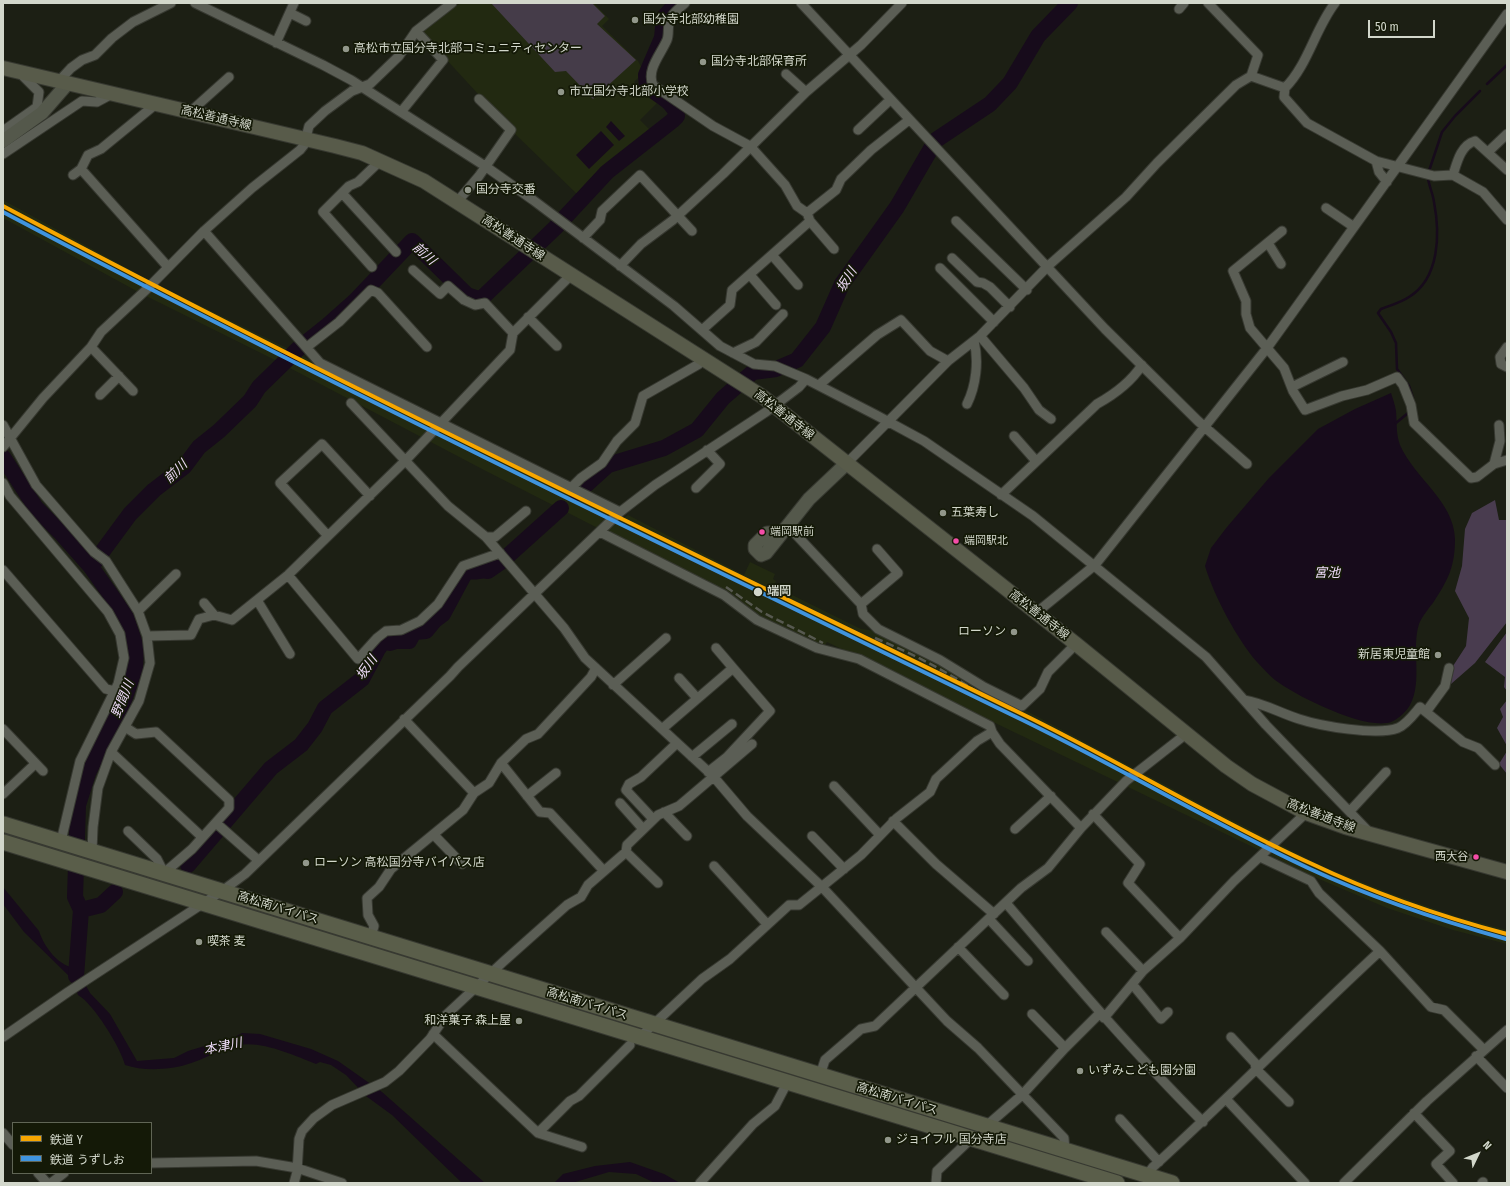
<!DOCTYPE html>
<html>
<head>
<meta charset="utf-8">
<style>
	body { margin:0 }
	#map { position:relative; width:1510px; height:1186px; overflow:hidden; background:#1c1f14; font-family:"Fira Sans Condensed","Noto Sans JP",sans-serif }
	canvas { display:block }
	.frame { position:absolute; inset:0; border:4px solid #d2d7cb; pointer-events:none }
	.legend { position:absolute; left:12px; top:1122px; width:140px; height:52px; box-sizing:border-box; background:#141907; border:1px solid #606555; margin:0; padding:5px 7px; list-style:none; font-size:12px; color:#d2d7cb }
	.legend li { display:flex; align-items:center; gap:8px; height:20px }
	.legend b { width:20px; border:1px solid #606555 }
	.north { position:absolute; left:1458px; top:1134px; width:40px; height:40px; -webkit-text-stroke:3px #141907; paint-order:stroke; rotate:47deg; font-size:11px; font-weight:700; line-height:16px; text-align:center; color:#d2d7cb }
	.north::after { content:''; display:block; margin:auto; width:14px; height:18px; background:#d2d7cb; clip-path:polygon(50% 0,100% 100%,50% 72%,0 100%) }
	.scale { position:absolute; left:1368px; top:20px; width:67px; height:18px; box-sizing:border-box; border:2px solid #d2d7cb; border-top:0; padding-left:5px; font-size:12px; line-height:14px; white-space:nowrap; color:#d2d7cb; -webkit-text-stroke:3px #141907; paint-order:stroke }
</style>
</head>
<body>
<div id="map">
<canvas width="1510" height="1186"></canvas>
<div class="frame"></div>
<ul class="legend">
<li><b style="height:5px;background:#f7a600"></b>鉄道 Y</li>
<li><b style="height:5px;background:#4094de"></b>鉄道 うずしお</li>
</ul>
<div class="north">N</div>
<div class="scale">50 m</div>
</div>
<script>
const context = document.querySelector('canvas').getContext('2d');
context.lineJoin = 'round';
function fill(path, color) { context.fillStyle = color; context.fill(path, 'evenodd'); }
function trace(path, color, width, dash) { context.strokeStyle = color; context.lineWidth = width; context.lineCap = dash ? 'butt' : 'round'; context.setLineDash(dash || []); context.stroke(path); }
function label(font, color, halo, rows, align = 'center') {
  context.font = font + ' "Fira Sans Condensed","Noto Sans JP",sans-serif'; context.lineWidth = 3.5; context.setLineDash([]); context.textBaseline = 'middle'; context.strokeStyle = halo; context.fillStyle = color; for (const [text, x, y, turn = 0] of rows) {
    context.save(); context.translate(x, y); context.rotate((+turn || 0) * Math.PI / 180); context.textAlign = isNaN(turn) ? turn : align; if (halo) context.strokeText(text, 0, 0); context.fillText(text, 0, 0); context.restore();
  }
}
const built = new Path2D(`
	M461 3H594L609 19 602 26 638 61 644 72 634 82 657 103 640 120 653 133 617 160 579 196 513 132 421 32 447 10Z
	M3 200 154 283 293 351 281 363 142 294 3 218Z
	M298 354 624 518 628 515 744 575 750 562 775 574 773 579 776 581 774 586 861 629 877 631 1212 810 1324 867 1392 894 1458 917 1507 930V944L1453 930 1387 908 1319 879 827 642 823 648 760 618 735 598 484 470 286 366Z`);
const green = new Path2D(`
	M491 3H592L605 16 597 24 636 60 593 99 566 71 555 72Z`);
const forest = new Path2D(`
	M1495 500 1499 520H1507V622L1475 663 1451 684 1453 666 1466 646 1469 618 1455 591 1462 566 1465 529 1472 513Z
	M1507 632V691L1504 687 1505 677 1485 662Z
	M1507 700V746L1497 728 1503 717 1500 709Z
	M1507 751V774L1499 764Z`);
const water = new Path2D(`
	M611 121 625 136 619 141 606 127Z
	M601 131 614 145 589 169 576 155Z
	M1391 393C1393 399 1395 405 1396 411 1397 422 1396 435 1400 445 1415 479 1454 501 1455 539 1455 567 1448 580 1433 603 1428 609 1422 617 1419 624 1411 649 1423 681 1410 705 1407 711 1398 719 1391 722 1366 731 1296 696 1275 680 1269 675 1263 668 1257 662 1237 639 1214 596 1205 566L1211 548 1227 527 1269 478 1318 429 1355 409Z
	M3 887 39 931C44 947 60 969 79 968L81 977 90 993 110 1014 137 1061 174 1058 188 1051 221 1041 225 1042 242 1033 260 1034 311 1049 338 1061 382 1092 485 1183 461 1182 392 1115 366 1096 346 1075 331 1065 320 1062 316 1064C295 1056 263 1041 240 1045 221 1048 204 1060 185 1065 168 1070 142 1071 125 1065 121 1048 93 1003 78 995L73 980 24 932 3 904Z
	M630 1162 664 1174 680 1183H655L636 1174 609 1172 572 1183H554L563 1174 595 1166Z`);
const stream = new Path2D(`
	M1487 84 1507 65
	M1429 171 1442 132 1455 116 1480 91
	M1413 398 1409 386 1397 369 1396 343 1391 332 1378 313 1381 309C1391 305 1400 303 1409 297 1440 278 1440 233 1434 202 1433 194 1429 186 1428 178
	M1396 423 1408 413`);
const river = new Path2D(`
	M3 457 36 508 60 532 91 567 113 598 126 617 136 647 135 668 124 700 88 773 78 805 75 897 81 910 76 976
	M577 493 608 465 664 448 697 430 723 398 753 372 776 369 797 360 823 327 842 284 897 207 936 140 990 104 1010 83 1038 36 1070 3
	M91 567 130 514 154 490 184 467 199 447 219 431 250 401 259 387 298 349 328 325 355 301 412 241 467 295 479 299 483 297 555 228 607 172 672 121 677 116C674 101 657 95 647 86L646 75 662 38 664 17 677 3
	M188 865 271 768 301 745 315 727 325 708 362 679 378 649 384 641 390 643 396 641H409L414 632 426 631 435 620 443 614 465 573 470 571C476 573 481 569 488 571L501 562 561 508
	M81 910 101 905 115 892`);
const minor = new Path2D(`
	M195 3 323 65 351 80 485 166 533 200 674 306 720 346 754 364 775 366 806 379 876 415 924 441 1033 516 1206 657 1266 725 1370 833
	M685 3C681 7 675 11 672 16 666 23 670 32 667 40 661 54 646 70 653 85L713 126 750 146 785 185 797 206 807 213 836 190 841 179 871 150 909 120
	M801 3 1105 329 1198 421 1247 464
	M1208 3 1258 55 1251 76
	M1179 9 1184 3
	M290 13 306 21
	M276 43 294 3
	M786 74 806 92
	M59 81 71 68 82 60 95 55 112 38 133 22 171 3
	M1285 88 1284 97 1307 123 1376 161 1434 176 1453 175 1483 192 1507 220
	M190 112 229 77
	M401 112 443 60 416 31
	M858 130 890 100
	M3 131 37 107 39 92 20 73
	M1488 152 1507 134
	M3 154 82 101 97 102 112 94
	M1376 161 1379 172 1387 182
	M81 169 168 267
	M73 175 81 169 88 155 101 149 156 104
	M1453 175C1457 162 1461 145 1475 141L1507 170
	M342 193 396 252
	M457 202 479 176 511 130 479 99
	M1326 208 1354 227
	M810 221 834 249
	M956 221 1027 290
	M204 231 320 363 620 512
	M1282 231 1233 271 1246 301V314L1250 328 1284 368 1293 391 1305 410 1342 396 1367 390 1397 377 1403 385 1411 405 1414 423 1471 478 1477 477 1494 464 1507 460
	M583 238 600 220 602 211 640 175 692 231
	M1268 243 1281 264
	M772 255 798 285
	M952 258 977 282 983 283 990 287 1010 307
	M620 266 641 244 673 220 723 174 806 92 861 45 902 3
	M372 267 323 212 349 186 358 182 380 161
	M940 268 994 322
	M413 270 440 294 448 286 464 300 475 305 485 303 513 333
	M750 275 776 305
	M528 317 557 346
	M702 330 730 305 732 290 810 221 807 213
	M980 336 1024 388 1039 410 1051 419
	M91 347 133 391
	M307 347 339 322 371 290 378 293 427 347
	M1507 347 1500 357 1501 364 1507 367
	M733 353 756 342 783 314
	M819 385 877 335 901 320 930 351 948 361
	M1292 387 1343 362
	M100 395 119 376
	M351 403 448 506 486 537 564 628 585 658 713 776 747 816 822 887 947 1021 978 1048 1064 1138 1065 1150
	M967 404C976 386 979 361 974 341
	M3 425 36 485 94 552 106 561 138 611 147 636 191 635 199 619 214 615 232 620 288 575 405 461 510 350 513 333 571 275
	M1014 436 1036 461
	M3 447 43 398 91 347 101 332 147 289 204 231 252 188 300 150 304 145 309 126 325 111 352 91 370 84 399 56 416 31 452 3
	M847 463 948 361 980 336 1048 266 1126 197 1157 163 1236 85 1251 76 1285 88C1308 65 1315 29 1335 3
	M1494 464 1500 441 1499 425
	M3 483 10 496 108 612 120 634 124 658 118 684 80 761 61 841
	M572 487 581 478 602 463 617 441 635 423 643 396 699 364 703 358
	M696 488 720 464 707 450
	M1001 495 1097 404C1115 394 1131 382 1142 365
	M787 525 861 604 863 614 878 629 940 660 984 687 1022 706 1040 689 1048 672 1076 644
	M600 532 724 595 757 620 817 648 859 659 990 726 992 732 977 741 936 779 930 792 897 818 861 855 799 905H789L730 959 702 979 640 1037
	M328 536 280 483 322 444 370 496
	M486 537H495L526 511
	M3 570 106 689 115 691
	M288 575 358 659 377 638 386 631 401 630 420 621 438 604 463 566 500 553
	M257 600 290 654
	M204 603 214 615
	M861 604 898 573 877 549
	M138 611 176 574
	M1036 613 1095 565 1267 348 1507 14
	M716 648 733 668
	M679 678 697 698
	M613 685 666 638
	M1244 700C1263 703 1280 713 1299 719 1320 726 1377 736 1398 728 1407 724 1414 714 1420 707L1426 712 1445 686 1449 668
	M1426 712 1463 742 1478 748 1495 765
	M404 719 474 793
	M125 727 136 734 156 732 229 800V808L192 849 164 873 157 859 128 831
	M3 729 43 771
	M662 729 733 668 770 711 727 757 708 772
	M111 752 202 837
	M692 757 732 724
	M501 763 540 812 550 813 604 871
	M834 786 879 834
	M3 794 35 764
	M527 796 556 773
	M620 803 643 829
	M1350 811 1386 772
	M664 812 687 836
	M1093 814 1140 864 1128 883 1180 938
	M653 819 626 790 629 784 641 777 677 743
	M893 821 936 864 994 914
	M216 823 258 860
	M1081 828 1126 781 1186 734
	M1015 829 1051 796
	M434 835 462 864
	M812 836 844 869
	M92 851 93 827 98 788 111 752 139 701 150 663 147 636
	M626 852 658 883
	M714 866 767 924
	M1006 903C1070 978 1133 1052 1203 1122
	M989 919 1028 961
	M1106 932 1143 971
	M371 937 374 926 368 915 367 898 379 887 391 869 463 810 474 793 489 783 501 763 526 739 538 734 591 677 596 668
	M958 947 1004 995
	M1380 951 1431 1007 1444 1010 1483 1049
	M1133 985 1161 1019 1168 1012
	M1032 1014 1065 1048
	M1104 1018 1143 971 1180 938 1234 881 1306 813
	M433 1034 538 1133
	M3 1037 68 992 222 891 245 874 450 676 458 667 620 512 655 485 766 412 799 387 806 379
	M1231 1037 1255 1063 1256 1069 1289 1102
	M1476 1056 1507 1088
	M820 1075 825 1060 861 1029 875 1026 1021 888 1048 868 1081 828 1000 744 992 732
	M1226 1099 1305 1183
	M1414 1113 1450 1151 1436 1164 1453 1183
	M1120 1119 1159 1162
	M984 1128 1022 1095 1065 1048 1100 1013
	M3 1133 13 1145
	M582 1147 538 1133 570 1101 579 1096 630 1045
	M151 1163 256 1161 297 1168 342 1183
	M38 1173 47 1183
	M1147 1175 1153 1167C1230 1097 1303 1022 1380 951L1319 893 1311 881 1260 857
	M51 1183 64 1173
	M294 1183 297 1172 299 1139 302 1131 314 1118 332 1105 385 1082 399 1071 430 1039 446 1015 503 962 567 905 581 897 588 885 626 852 627 845 658 815 679 806 752 744
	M700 1183 753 1124 775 1106 787 1083
	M936 1183 937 1171 974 1136
	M1344 1183 1427 1101 1507 1030
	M1482 1183 1483 1182`);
const secondary = new Path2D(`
	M3 141 42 113 68 83
	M777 539 770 533H767L755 545V549L761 555 766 553 809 499 847 463`);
const primary = new Path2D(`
	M3 68 335 146 362 153 424 181 763 397 1076 644 1226 766 1252 784 1306 813 1345 827 1507 872`);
const trunk = new Path2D(`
	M3 824 1172 1183
	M3 842 1117 1183`);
const rail = new Path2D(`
	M726 587 762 612 823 643
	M875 638C915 655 947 671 983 696`);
const rail1 = new Path2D(`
	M3 206C337 384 679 546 1018 712 1117 760 1210 817 1310 863 1373 893 1439 916 1507 934`);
const rail2 = new Path2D(`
	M3 212C203 318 406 419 610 519 743 584 876 650 1010 714 1111 762 1207 821 1308 868 1372 898 1438 920 1506 939`);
const markers = [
	[635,20,4,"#92978b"],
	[346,49,4,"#92978b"],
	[703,62,4,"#92978b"],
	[561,92,4,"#92978b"],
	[468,190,4,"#92978b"],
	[943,513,4,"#92978b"],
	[762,532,3.5,"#f54da8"],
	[956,541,3.5,"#f54da8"],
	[758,592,5,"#d2d7cb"],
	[1014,632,4,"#92978b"],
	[1438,655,4,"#92978b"],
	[1476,857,3.5,"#f54da8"],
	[306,863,4,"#92978b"],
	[199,942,4,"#92978b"],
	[519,1021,4,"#92978b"],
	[1080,1071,4,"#92978b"],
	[888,1140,4,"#92978b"]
];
const busNames = [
	["端岡駅前",770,532],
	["端岡駅北",964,541],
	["西大谷",1468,857,"right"]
];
const poiNames = [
	["国分寺北部幼稚園",643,20],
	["高松市立国分寺北部コミュニティセンター",354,49],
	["国分寺北部保育所",711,62],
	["市立国分寺北部小学校",569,92],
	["国分寺交番",476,190],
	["五葉寿し",951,513],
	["ローソン",1006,632,"right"],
	["新居東児童館",1430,655,"right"],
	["ローソン 高松国分寺バイパス店",314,863],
	["喫茶 麦",207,942],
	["和洋菓子 森上屋",511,1021,"right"],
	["いずみこども園分園",1088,1071],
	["ジョイフル 国分寺店",896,1140]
];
const streetNames = [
	["高松善通寺線",216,118,13],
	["高松善通寺線",513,238,33],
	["高松善通寺線",784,415,38],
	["高松善通寺線",1039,615,38],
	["高松善通寺線",1321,816,21],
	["高松南バイパス",278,908,17],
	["高松南バイパス",587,1004,17],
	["高松南バイパス",897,1099,17]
];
const stopNames = [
	["端岡",767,592]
];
const waterNames = [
	["前川",424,254,41],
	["坂川",847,280,-58],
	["前川",176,472,-44],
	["宮池",1327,573],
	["坂川",367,668,-55],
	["野間川",123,699,-68],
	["本津川",223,1047,-12]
];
fill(built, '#222911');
fill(green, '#453c49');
fill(forest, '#493c4f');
fill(water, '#170b1b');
trace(stream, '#170b1b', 2.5);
trace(river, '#170b1b', 16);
trace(minor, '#373931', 11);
trace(secondary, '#373931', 15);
trace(primary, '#373931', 16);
trace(trunk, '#373931', 17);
trace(minor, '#5b5e55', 9);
trace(secondary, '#54584b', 13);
trace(primary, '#585b4a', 14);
trace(trunk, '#5a5e4a', 15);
trace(rail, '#575950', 2.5, [8, 4]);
trace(rail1, '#f7a600', 4);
trace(rail2, '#4094de', 4);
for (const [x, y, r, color] of markers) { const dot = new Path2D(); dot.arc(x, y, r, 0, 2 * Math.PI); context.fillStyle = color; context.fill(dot); trace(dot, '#141907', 1.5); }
label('11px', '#d2d7cb', '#141907', busNames, 'left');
label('12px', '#d2d7cb', '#141907', poiNames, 'left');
label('12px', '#d2d7cb', '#141907', streetNames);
label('bold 12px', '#d2d7cb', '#141907', stopNames, 'left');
label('italic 13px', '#eedbf8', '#141907', waterNames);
</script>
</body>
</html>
